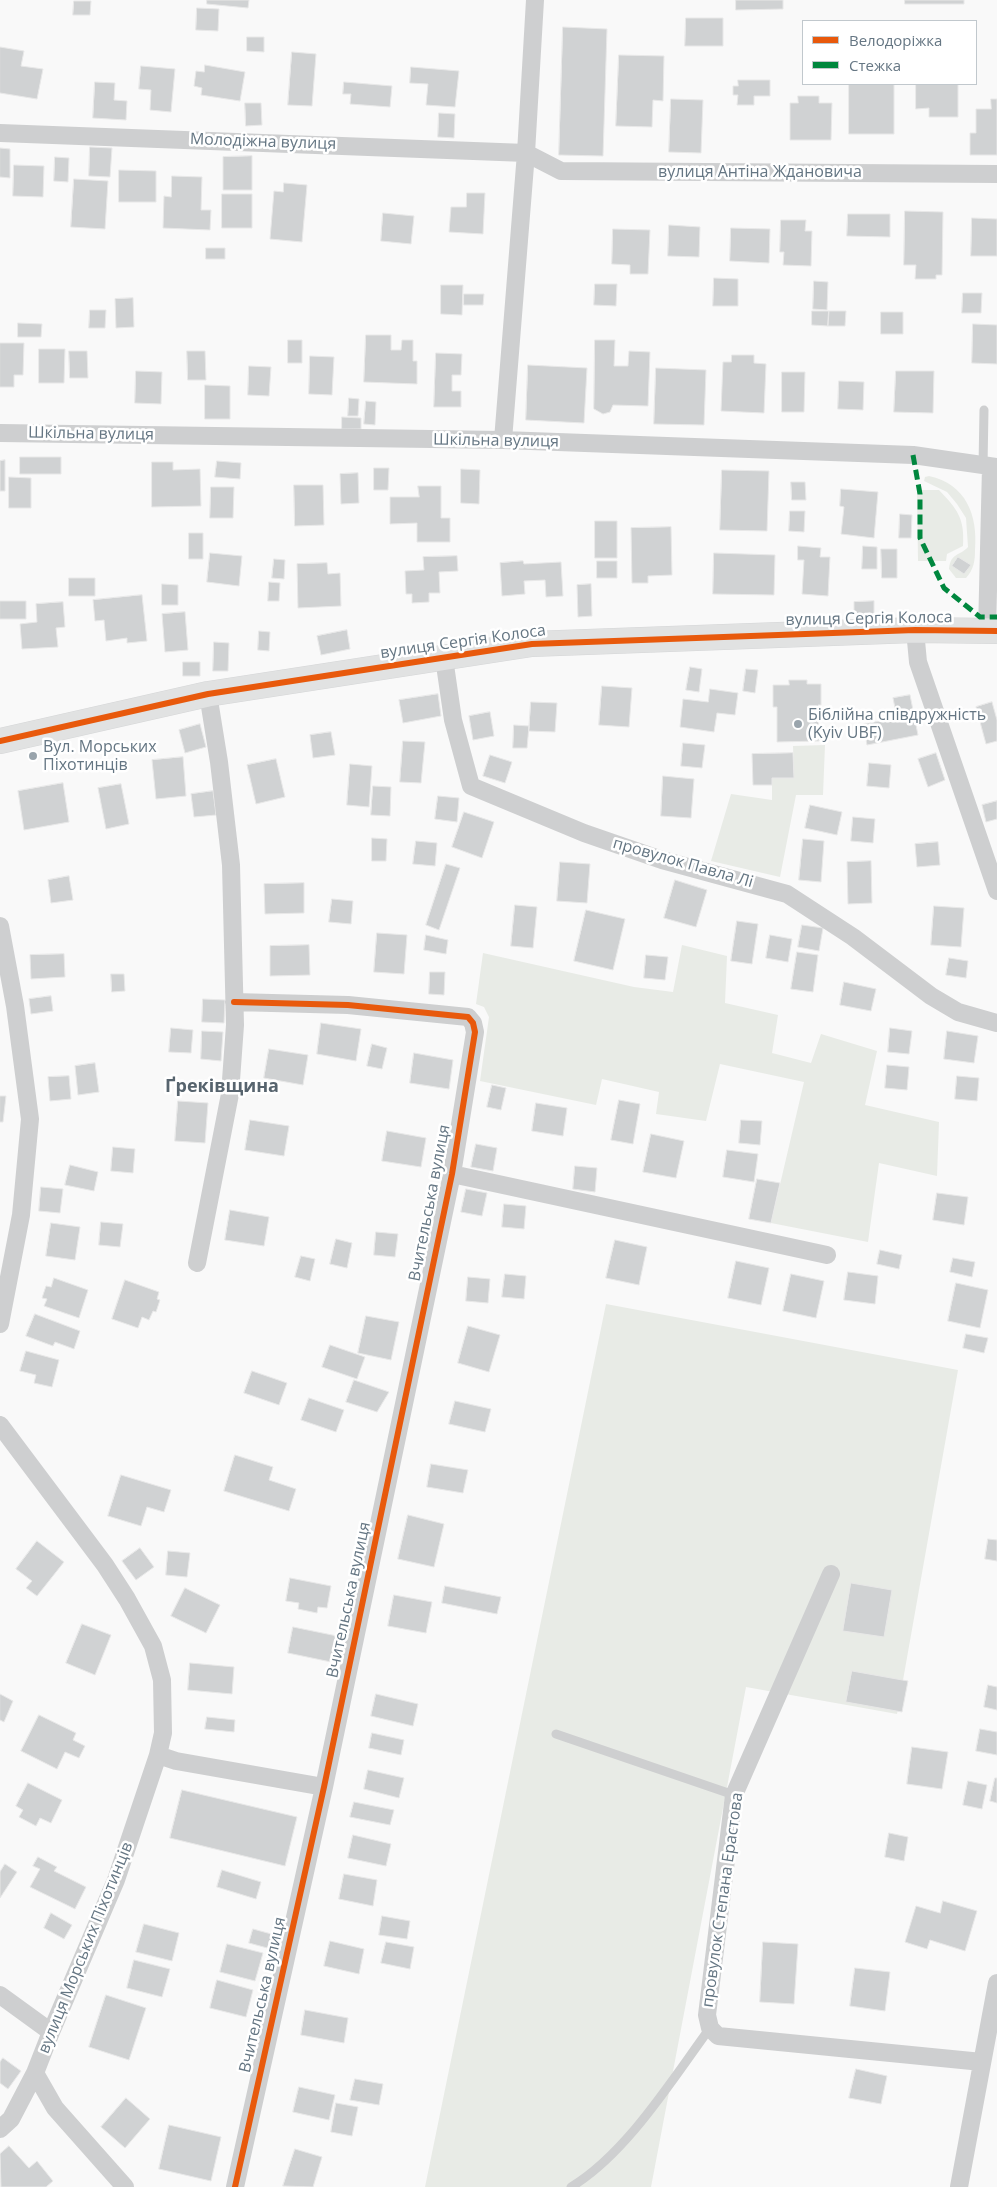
<!DOCTYPE html>
<html>
<head>
<meta charset="utf-8">
<style>
	body { margin:0 }
	#map { position:relative; width:997px; height:2187px; overflow:hidden; background:#f9f9f9; font-family:"Open Sans",sans-serif }
	canvas { display:block }
	.legend { position:absolute; left:802px; top:20px; width:175px; height:65px; box-sizing:border-box; background:#fff; border:1px solid #c1c8cd; margin:0; padding:6px 9px; list-style:none; font-size:15px; color:#657683 }
	.legend li { display:flex; align-items:center; gap:10px; height:25px }
	.legend b { width:25px; border:1px solid #c1c8cd }
</style>
</head>
<body>
<div id="map">
<canvas width="997" height="2187"></canvas>
<ul class="legend">
<li><b style="height:6px;background:#e8590c"></b>Велодоріжка</li>
<li><b style="height:6px;background:#00873e"></b>Стежка</li>
</ul>
</div>
<script>
const context = document.querySelector('canvas').getContext('2d');
context.lineJoin = 'round';
function fill(path, color) { context.fillStyle = color; context.fill(path, 'evenodd'); }
function trace(path, color, width, dash) { context.strokeStyle = color; context.lineWidth = width; context.lineCap = dash ? 'butt' : 'round'; context.setLineDash(dash || []); context.stroke(path); }
function label(font, color, halo, rows, align = 'center') {
  context.font = font + ' "Open Sans",sans-serif'; context.lineWidth = 5; context.setLineDash([]); context.textBaseline = 'middle'; context.strokeStyle = halo; context.fillStyle = color; for (const [text, x, y, turn = 0] of rows) {
    context.save(); context.translate(x, y); context.rotate((+turn || 0) * Math.PI / 180); context.textAlign = isNaN(turn) ? turn : align; if (halo) context.strokeText(text, 0, 0); context.fillText(text, 0, 0); context.restore();
  }
}
const green = new Path2D(`
	M929 476C966 484 978 515 975 550 975 561 974 569 966 578H956L949 569C951 552 959 557 968 547L966 518 957 504 947 492 924 481 925 477Z
	M917 490H939C957 509 965 518 963 546L947 554 946 561H918Z
	M825 745 823 795H796L780 877 711 861 731 794 772 800V778L794 777 793 746Z
	M682 945 727 956 725 1003 778 1015 772 1053 811 1063 821 1034 877 1051 865 1105 939 1122 937 1176 879 1163 868 1242 771 1223 804 1082 720 1064 706 1121 656 1114 659 1092 602 1079 596 1105 480 1081 489 1017 484 1007 476 1004 483 953 634 987 673 992Z
	M606 1304 958 1370 897 1714 746 1687 651 2187H425Z`);
const building = new Path2D(`
	M207 0H249L248 8 207 4Z
	M736 0H783V9L736 10Z
	M905 0H964V4H905Z
	M74 1H91L90 15H73Z
	M197 8 219 9 218 31 196 30Z
	M686 18H723V46H685Z
	M563 27 607 29 603 156 559 155Z
	M247 37H264V52L247 51Z
	M0 47 24 51 21 66 43 69 37 99 0 93Z
	M292 52 316 54 312 106 288 105Z
	M619 55 664 56 663 101 653 100 652 127 616 126Z
	M205 65 245 72 240 101 201 95 202 88 194 86 196 71 204 72Z
	M141 66 175 69 171 112 150 110 151 90 139 89Z
	M411 67 459 71 455 107 426 105 428 84 410 83Z
	M738 80H770V96H754V105H737L738 95H733V86H738Z
	M95 82 115 83 114 100 127 101 126 120 93 118Z
	M344 82 392 86 390 107 350 104 351 94H343Z
	M849 84H894V134H849Z
	M916 84H958V117H929V108L916 109Z
	M798 96H819V103H832L831 140H790V103H798Z
	M671 99 703 100 701 153 669 152Z
	M991 99H997V155H970V133H976V109H991Z
	M245 103H261L262 125 246 126Z
	M439 113 455 114 454 138 438 137Z
	M90 147 112 148 110 177 89 176Z
	M0 148 10 149V178L0 177Z
	M252 156V190H223V157Z
	M55 157 69 158 68 182 54 181Z
	M14 165 44 166 43 197 13 196Z
	M119 170 156 171V202H119Z
	M172 176 202 177 201 210H211L210 230 163 228 164 196 171 197Z
	M74 179 108 181 105 229 71 227Z
	M284 183 307 185 302 242 270 239 274 191 283 192Z
	M467 193H485L483 234 449 232 451 207H466Z
	M222 194H252V228H222Z
	M905 211 943 212 942 275H936V279H915L916 265H904Z
	M383 213 414 216 411 244 381 241Z
	M848 214H890V237L847 236Z
	M972 218 997 219V256H971Z
	M781 220H806L805 231H812L811 266 783 265 784 252H780Z
	M669 225 700 227 699 257 668 256Z
	M731 228 770 229 769 263 730 261Z
	M613 229 650 230 648 274H630V265L612 264Z
	M206 248H225V259H206Z
	M714 278 738 279V306H713Z
	M814 281 828 282 827 310 813 309Z
	M595 284H617L616 306 594 305Z
	M441 285H463L462 315 441 314Z
	M963 293H982L981 313H962Z
	M464 294H484L483 305H464Z
	M133 298 134 327 116 328 115 299Z
	M90 310H106L105 328H89Z
	M812 311H829L828 326 812 325Z
	M829 311H846L845 326H828Z
	M881 312H903V334H881Z
	M18 323 42 324 41 337H18Z
	M973 324 997 325V364L972 363Z
	M366 335H391V350H401L402 340H413V361H417V384L364 382Z
	M288 340H302V363H288Z
	M595 340H615L614 366H628L629 351 650 352 648 406 613 405 610 412 603 414 594 409Z
	M0 343H24L23 375H14V387H0Z
	M39 349H65L64 383H39Z
	M69 351H87L88 378H70Z
	M187 351H205L206 380H188Z
	M436 353 462 354 461 375H452V391H461V407H434Z
	M732 355H754V363L766 364 764 413 721 411 723 362H731Z
	M310 356 334 357 332 395 309 394Z
	M528 365 587 368 584 423 526 420Z
	M249 366 271 367 269 396 248 395Z
	M656 368 706 370 704 425 654 424Z
	M136 371 162 372 161 404 135 403Z
	M896 371H934L933 413 894 412Z
	M782 372H805L804 412H782Z
	M839 381 864 382 863 410 838 409Z
	M205 385 230 386V419H205Z
	M349 398 359 399 358 416H348Z
	M366 401 376 402 375 425 364 424Z
	M342 417 361 418V429H342Z
	M20 457H61V474H20Z
	M5 460V491H0V461Z
	M217 461 241 463 240 479 215 477Z
	M152 462H173V470L200 469 201 506 152 507Z
	M374 468H389L388 490H374Z
	M461 469 480 470 479 504 461 503Z
	M722 470 769 471 767 531 720 530Z
	M358 473 359 503 341 504 340 474Z
	M9 477 31 478V508H9Z
	M791 482H805L806 500H792Z
	M294 485H323L324 525 295 526Z
	M418 486H441V518H450V542H417V523L390 524V497H419Z
	M211 487H234L233 518H210Z
	M841 489 878 492 874 538 841 534 844 507 840 506Z
	M790 511H805L804 532 789 531Z
	M900 514 912 515 911 538H899Z
	M595 521H617V558H595Z
	M671 527 672 575 648 576V583H632L631 528Z
	M189 533H203V559H189Z
	M798 546 821 548 820 557H830L828 596 802 594 804 560H798Z
	M863 546 877 547V569H862Z
	M881 549H897V578H882Z
	M210 553 242 556 239 586 207 582Z
	M714 553 775 555 774 595 713 594Z
	M457 556 458 571 439 572 440 593H429V602L412 603V594H406L405 571 424 570 423 557Z
	M958 557 971 565 964 574 952 566Z
	M274 559 285 560 284 579 272 578Z
	M523 561 524 564 561 562 563 596 546 597 545 580 524 581 525 594 502 596 500 563Z
	M597 561H617V578H597Z
	M327 563 328 574 340 573 341 606 298 608 297 564Z
	M69 578H95V596H69Z
	M269 582 280 583 279 601H268Z
	M162 584 178 585V605H162Z
	M591 584 592 616 578 617 577 585Z
	M142 595 147 641 127 643V638L106 641 104 620 95 621 93 600Z
	M0 601H26V619H0Z
	M874 601V616H854V602Z
	M63 602 65 627 56 628 58 647 22 649 20 624 37 622 36 604Z
	M185 612 188 650 165 652 162 614Z
	M347 630 350 649 321 655 317 636Z
	M259 631 270 632 269 651 258 650Z
	M214 642 229 643 228 671H213Z
	M183 662H200V676H183Z
	M690 667 702 669 699 692 686 690Z
	M746 669 758 670 755 693 743 691Z
	M789 680H807V684H821V705H818L819 741 777 742V707H773V685H789Z
	M602 686 632 688 629 727 599 725Z
	M710 689 738 693 735 715 717 713 714 732 680 727 683 699 708 702Z
	M438 694 441 716 403 723 399 700Z
	M910 695 918 735 867 745 863 724 897 718 893 698Z
	M531 702 557 703 555 732 529 731Z
	M992 702 997 720V741L986 744 976 707Z
	M490 712 494 736 473 740 469 716Z
	M200 724 206 747 185 753 179 730Z
	M514 725 529 726 527 748H513Z
	M331 732 335 755 313 758 310 735Z
	M403 741 425 742 421 783 400 782Z
	M683 743 705 745 702 768 681 766Z
	M793 753 794 778H772V785H753L752 754Z
	M936 753 945 780 928 787 918 759Z
	M490 755 512 762 505 783 483 776Z
	M183 757 186 796 156 799 152 760Z
	M276 759 285 797 256 804 247 765Z
	M869 763 891 765 889 788 867 786Z
	M350 764 372 766 369 807 347 805Z
	M663 776 694 779 691 818 661 816Z
	M63 783 69 822 24 830 18 791Z
	M121 784 129 824 106 829 98 788Z
	M373 786 391 787 390 816 371 815Z
	M213 791 216 815 194 817 191 794Z
	M438 796 459 798 457 822 435 819Z
	M997 801V819L986 822 982 805Z
	M810 805 842 812 837 835 805 828Z
	M464 812 494 822 482 858 452 847Z
	M853 817 875 819 873 843 851 841Z
	M372 838 387 839 386 861H372Z
	M803 839 824 841 821 882 799 880Z
	M416 841 437 843 435 866 413 864Z
	M938 842 940 865 917 867 915 844Z
	M871 861 872 903 848 904 847 862Z
	M560 862 590 864 587 903 557 901Z
	M446 864 460 868 439 930 426 925Z
	M69 876 73 900 51 903 48 880Z
	M675 880 707 890 696 927 664 918Z
	M304 883V913L265 914 264 884Z
	M332 899 353 901 351 924 329 922Z
	M515 905 537 907 533 948 511 946Z
	M934 906 964 908 961 947 931 945Z
	M586 910 625 919 613 970 574 961Z
	M737 921 758 924 752 964 731 961Z
	M802 925 823 928 819 951 798 947Z
	M377 933 407 935 404 974 374 972Z
	M426 935 448 940 446 954 424 950Z
	M770 935 792 939 788 962 766 958Z
	M309 945 310 975 270 976V946Z
	M797 952 818 955 813 992 791 989Z
	M64 954 65 977 31 979 30 955Z
	M646 955 668 957 665 980 644 978Z
	M949 958 968 961 966 978 946 975Z
	M430 972H445L444 995 429 994Z
	M111 974H124L125 991 112 992Z
	M844 982 876 989 871 1011 840 1005Z
	M51 996 53 1011 31 1014 29 999Z
	M203 999 225 1000 224 1023 202 1022Z
	M321 1023 361 1029 356 1061 317 1054Z
	M171 1028 193 1030 191 1053 169 1052Z
	M890 1028 912 1031 909 1054 888 1052Z
	M202 1031 223 1032 221 1061 201 1059Z
	M947 1031 978 1036 974 1063 944 1059Z
	M372 1044 387 1048 382 1069 367 1066Z
	M269 1049 308 1055 303 1085 264 1078Z
	M414 1053 453 1060 449 1089 410 1083Z
	M95 1063 99 1092 78 1095 75 1066Z
	M887 1065 909 1067 907 1090 885 1088Z
	M69 1076 71 1099 50 1101 48 1077Z
	M957 1076 979 1078 977 1101 955 1099Z
	M492 1085 506 1088 501 1110 487 1107Z
	M0 1096H6L3 1122H0Z
	M619 1100 640 1104 633 1144 611 1140Z
	M178 1101 208 1103 205 1143 175 1141Z
	M536 1103 567 1108 563 1136 532 1131Z
	M250 1120 289 1126 284 1156 245 1150Z
	M741 1120 762 1121 760 1145 739 1143Z
	M387 1131 426 1138 421 1167 382 1161Z
	M651 1134 684 1141 676 1178 643 1172Z
	M476 1144 497 1148 493 1171 471 1167Z
	M113 1147 135 1149 133 1173 111 1171Z
	M727 1150 758 1154 754 1182 723 1177Z
	M70 1165 98 1172 94 1191 65 1185Z
	M575 1166 597 1168 595 1192 573 1189Z
	M757 1179 780 1183 771 1223 749 1219Z
	M41 1187 63 1189 60 1213 39 1211Z
	M466 1189 487 1193 482 1216 461 1212Z
	M937 1193 968 1197 964 1225 933 1220Z
	M504 1204 526 1206 524 1229 502 1227Z
	M230 1210 269 1217 264 1246 225 1240Z
	M101 1222 123 1224 120 1247 99 1245Z
	M51 1223 80 1227 75 1260 46 1256Z
	M376 1232 398 1234 395 1257 374 1255Z
	M336 1239 352 1243 347 1268 330 1264Z
	M615 1240 647 1247 639 1285 606 1278Z
	M880 1250 902 1255 899 1269 877 1264Z
	M301 1256 315 1259 310 1281 295 1277Z
	M953 1258 975 1262 972 1277 950 1272Z
	M736 1261 769 1268 761 1305 728 1298Z
	M848 1272 878 1276 875 1304 844 1300Z
	M505 1274 526 1276 524 1299 502 1297Z
	M791 1274 824 1281 816 1318 783 1311Z
	M468 1277 490 1279 488 1303 466 1301Z
	M54 1278 88 1290 79 1318 44 1306 47 1299 42 1298 46 1286 51 1287Z
	M125 1280 159 1292 157 1299 160 1300 156 1312 153 1311 149 1320 142 1317 138 1328 112 1319Z
	M956 1283 988 1290 980 1328 948 1321Z
	M35 1314 80 1331 74 1349 55 1342 53 1346 26 1336Z
	M366 1316 399 1322 391 1360 358 1353Z
	M468 1326 500 1335 489 1372 458 1363Z
	M966 1334 988 1338 984 1353 963 1348Z
	M330 1345 365 1357 357 1379 322 1367Z
	M26 1351 59 1360 52 1387 34 1383 36 1375 20 1371Z
	M252 1371 287 1383 279 1405 244 1393Z
	M354 1380 389 1392 377 1412 346 1402Z
	M309 1398 344 1410 336 1432 301 1420Z
	M455 1401 491 1409 485 1432 449 1424Z
	M235 1455 273 1467 269 1480 296 1489 289 1511 224 1491Z
	M431 1464 468 1470 463 1493 427 1487Z
	M121 1475 171 1490 164 1512 147 1507 141 1526 108 1516Z
	M408 1515 444 1524 434 1567 398 1559Z
	M988 1539 997 1540V1561L985 1559Z
	M37 1541 64 1562 37 1596 26 1588 32 1581 16 1569Z
	M140 1548 154 1567 136 1580 122 1561Z
	M168 1551 190 1553 187 1577 166 1575Z
	M290 1578 331 1586 327 1608 318 1607 317 1613 298 1609 299 1603 286 1601Z
	M851 1583 892 1590 884 1637 843 1631Z
	M445 1586 501 1597 497 1614 442 1603Z
	M185 1588 220 1605 206 1633 171 1616Z
	M394 1595 432 1602 426 1633 388 1626Z
	M82 1624 111 1635 95 1675 66 1663Z
	M293 1627 337 1636 331 1662 288 1653Z
	M190 1663 234 1667 232 1694 188 1690Z
	M852 1671 908 1681 902 1712 846 1702Z
	M988 1685 997 1687V1710L984 1707Z
	M0 1694 13 1701 4 1722 0 1720Z
	M376 1694 418 1704 413 1726 371 1716Z
	M39 1715 76 1733 73 1740 85 1746 79 1758 65 1752 57 1769 21 1751Z
	M207 1717 235 1720 234 1732 205 1729Z
	M980 1729 997 1732V1755L976 1751Z
	M372 1733 404 1740 401 1755 369 1748Z
	M912 1747 948 1752 942 1789 907 1784Z
	M368 1770 404 1778 399 1798 364 1789Z
	M995 1778H997V1803L990 1801Z
	M968 1781 987 1785 982 1809 963 1805Z
	M28 1783 62 1800 51 1823 40 1818 36 1826 19 1817 23 1810 16 1806Z
	M182 1790 297 1817 285 1866 170 1838Z
	M354 1802 394 1810 390 1825 350 1817Z
	M889 1833 908 1837 904 1861 885 1857Z
	M353 1835 391 1844 386 1866 348 1858Z
	M38 1857 57 1867 54 1871 86 1887 75 1909 30 1887 40 1869 33 1866Z
	M5 1864 17 1872 0 1898V1872Z
	M222 1870 261 1882 256 1899 217 1887Z
	M344 1874 377 1880 373 1906 339 1899Z
	M943 1901 977 1911 965 1951 930 1940 927 1949 905 1942 916 1906 940 1913Z
	M51 1913 72 1925 64 1939 44 1928Z
	M382 1916 410 1921 407 1939 379 1935Z
	M144 1924 179 1933 172 1961 136 1952Z
	M253 1929 275 1935 271 1949 249 1943Z
	M330 1941 364 1949 359 1974 324 1966Z
	M386 1942 414 1947 410 1969 381 1963Z
	M763 1942 798 1944 794 2004 760 2002Z
	M227 1944 263 1953 255 1981 220 1972Z
	M134 1960 170 1969 162 1997 127 1988Z
	M855 1968 890 1972 885 2011 850 2006Z
	M217 1980 253 1990 246 2017 210 2008Z
	M106 1995 146 2008 129 2060 89 2047Z
	M305 2010 348 2018 344 2043 301 2035Z
	M3 2058 21 2071 8 2089 0 2083V2062Z
	M856 2069 887 2076 881 2104 849 2098Z
	M355 2079 383 2084 379 2105 350 2100Z
	M299 2087 335 2095 329 2120 293 2112Z
	M126 2098 150 2119 125 2148 101 2127Z
	M336 2103 358 2107 352 2136 331 2132Z
	M169 2125 221 2137 211 2181 159 2169Z
	M9 2146 29 2168 37 2161 53 2181 46 2187H1L0 2154Z
	M295 2149 322 2157 313 2187 283 2186Z`);
const lane = new Path2D(`
	M983 466 984 410
	M556 1734 734 1795
	M571 2187C626 2154 672 2080 710 2028`);
const street = new Path2D(`
	M0 133 526 153 561 171 997 174
	M0 433 503 440 913 455 997 467
	M503 440 526 153 535 0
	M915 630 918 662 997 891
	M987 631 991 467
	M444 658 453 720 471 786 584 833 662 860 787 894 853 937 931 996 958 1012 997 1023
	M0 926 15 1006 30 1119 21 1215 0 1324
	M234 1002 348 1005 468 1017 473 1023 475 1032 452 1174 324 1787 235 2187
	M452 1174 827 1255
	M197 1263 230 1094 235 1025 231 865 219 762 208 694
	M0 1425 105 1565 127 1599 153 1646 162 1680 163 1733 158 1755 116 1880 51 2032 35 2073 11 2119 0 2129
	M831 1574 734 1795 707 2015 710 2028 718 2036 982 2062
	M158 1755 176 1761 324 1787
	M0 1995 51 2032
	M35 2073 55 2108 125 2187
	M959 2187 997 1983`);
const secondary = new Path2D(`
	M0 741 208 694 532 644 915 630 997 631`);
const quiet = new Path2D(`
	M913 455 920 494V538L944 588 980 617H997`);
const cycleway = new Path2D(`
	M0 741 208 694 532 644 915 630 997 631
	M234 1002 348 1005 468 1017 473 1023 475 1032 452 1174 324 1787 235 2187`);
const markers = [
	[798,724,5,"#99a4ac"],
	[33,756,5,"#99a4ac"]
];
const streetNames = [
	["Молодіжна вулиця",263,142,2],
	["вулиця Антіна Ждановича",760,172],
	["Шкільна вулиця",91,434,1],
	["Шкільна вулиця",496,441,1],
	["вулиця Сергія Колоса",869,619,-1],
	["вулиця Сергія Колоса",463,642,-8],
	["провулок Павла Лі",683,863,16],
	["Вчительська вулиця",430,1203,-79],
	["Вчительська вулиця",349,1600,-78],
	["провулок Степана Ерастова",723,1900,-82],
	["вулиця Морських Піхотинців",86,1948,-68],
	["Вчительська вулиця",263,1995,-77]
];
const poiNames = [
	["Біблійна співдружність",808,715],
	["(Kyiv UBF)",808,733],
	["Вул. Морських",43,747],
	["Піхотинців",43,765]
];
const neighbourhoodNames = [
	["Ґреківщина",222,1087]
];
fill(green, '#e8ebe6');
fill(building, '#d0d2d3');
trace(building, '#e8e8e8', 1);
trace(secondary, '#d5d6d7', 26);
trace(lane, '#cecfd0', 9);
trace(street, '#cecfd0', 18);
trace(secondary, '#e1e2e2', 25);
trace(quiet, '#00873e', 5, [10, 5]);
trace(cycleway, '#e8590c', 6);
for (const [x, y, r, color] of markers) { const dot = new Path2D(); dot.arc(x, y, r, 0, 2 * Math.PI); context.fillStyle = color; context.fill(dot); trace(dot, '#fff', 2); }
label('16px', '#657683', '#fff', streetNames);
label('16px', '#657683', '#fff', poiNames, 'left');
label('bold 18px', '#57646e', '#fff', neighbourhoodNames);
</script>
</body>
</html>
